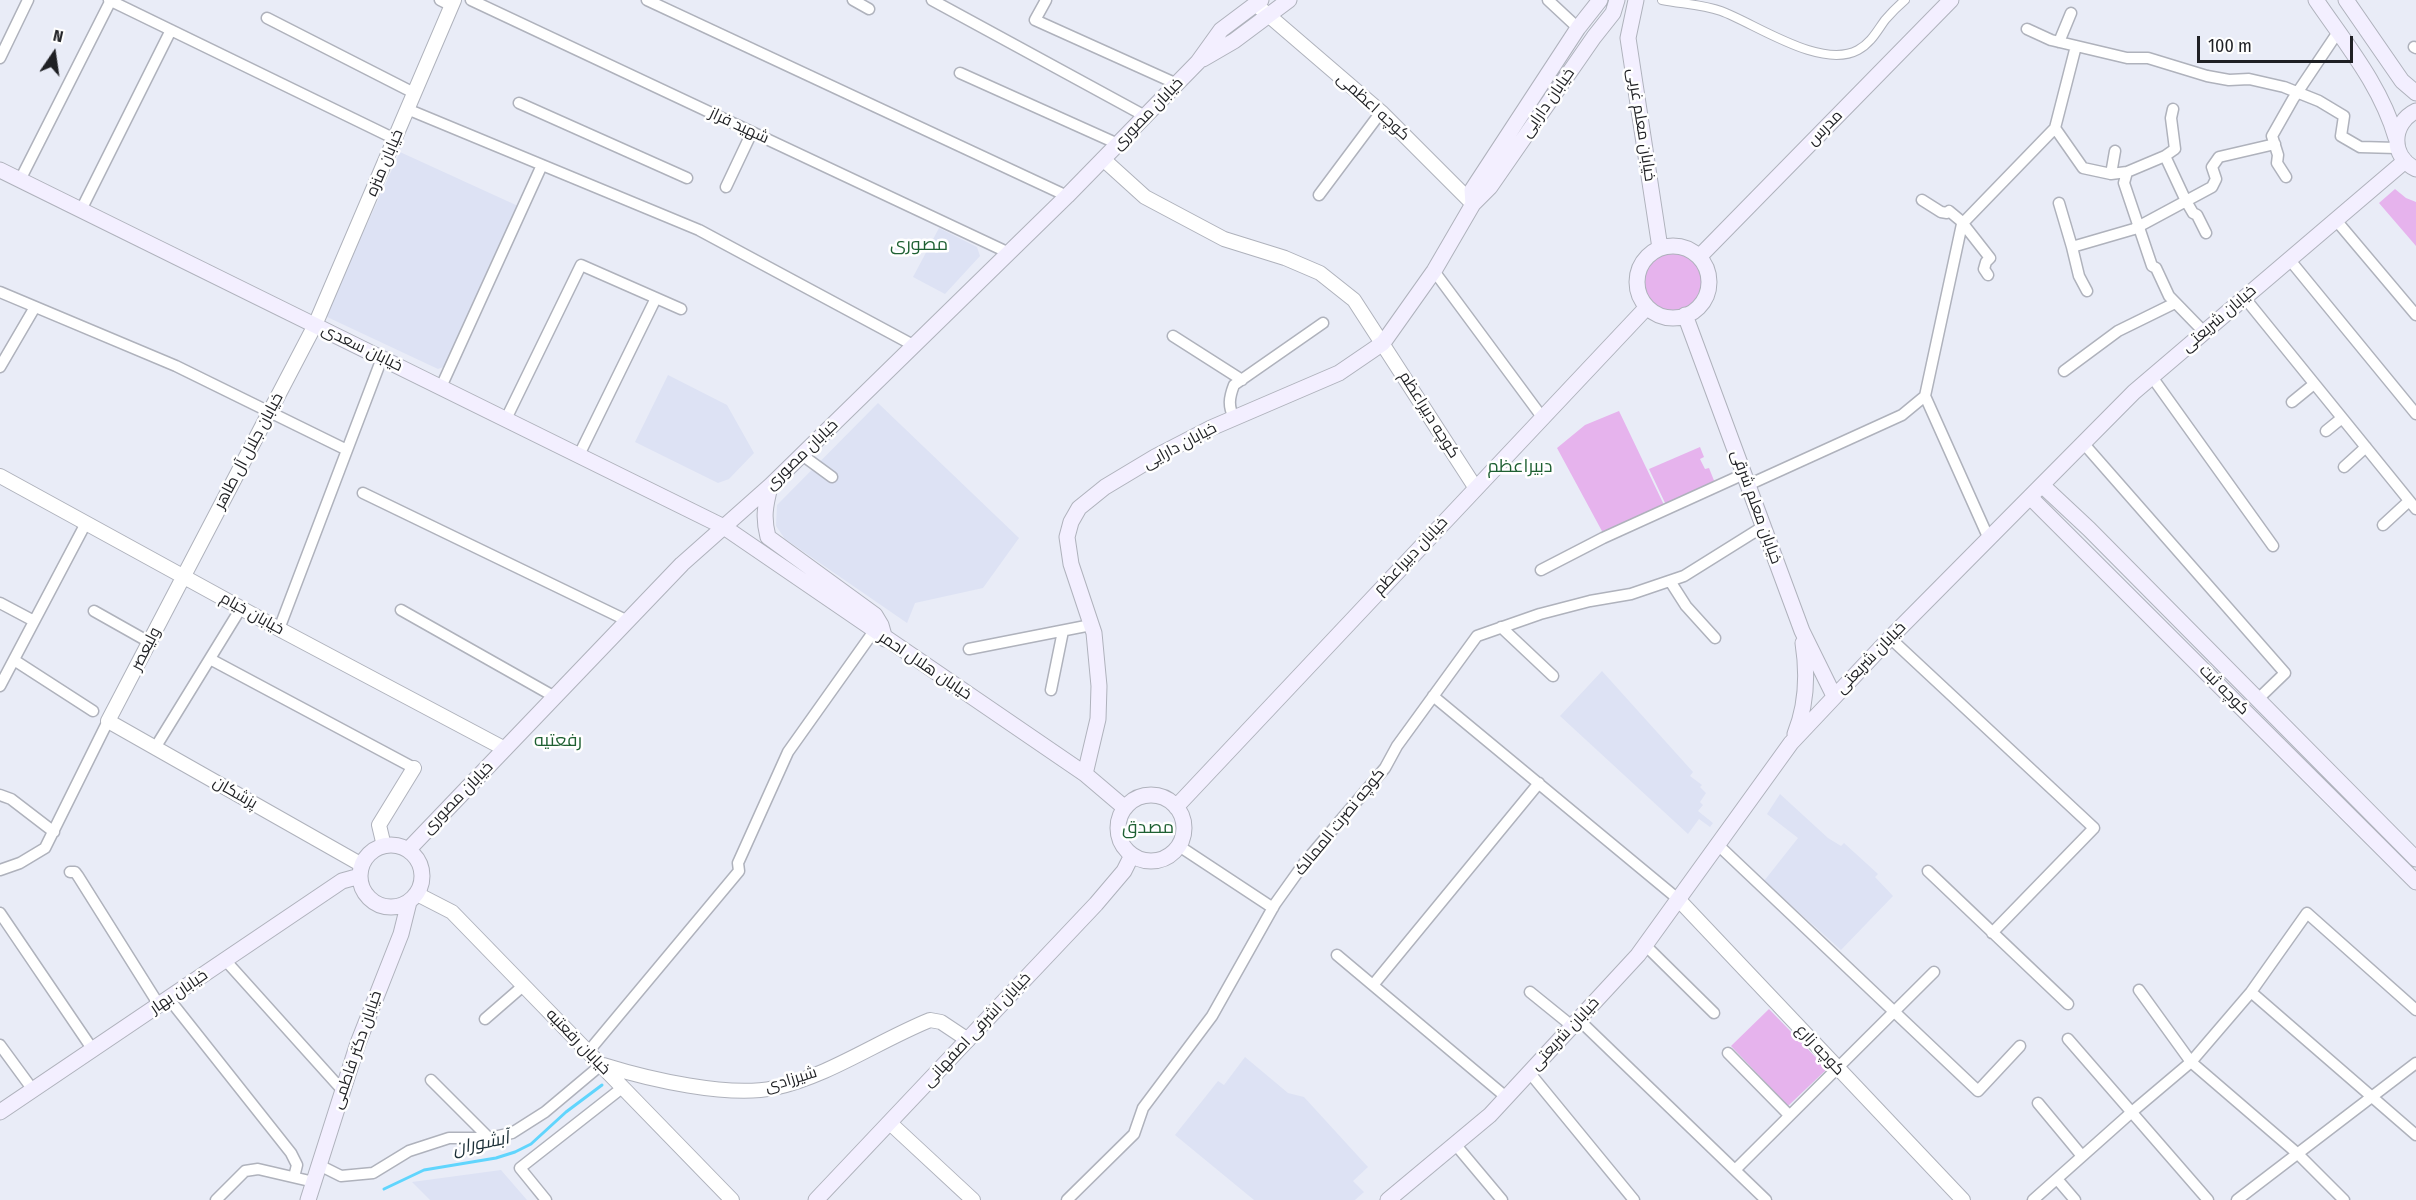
<!DOCTYPE html>
<html>
<head>
<meta charset="utf-8">
<style>
	body { margin:0 }
	#map { position:relative; width:2416px; height:1200px; overflow:hidden; background:#e9ecf7; font-family:"Fira Sans Condensed",sans-serif }
	canvas { display:block }
	.north { position:absolute; left:24px; top:24px; width:60px; height:60px; -webkit-text-stroke:4px #fff; paint-order:stroke; rotate:13deg; font-size:16px; font-weight:700; line-height:24px; text-align:center; color:#1f2024 }
	.north::after { content:''; display:block; margin:auto; width:21px; height:27px; background:#1f2024; clip-path:polygon(50% 0,100% 100%,50% 72%,0 100%) }
	.scale { position:absolute; left:2197px; top:36px; width:156px; height:27px; box-sizing:border-box; border:3px solid #1f2024; border-top:0; padding-left:8px; font-size:18px; line-height:21px; white-space:nowrap; color:#1f2024; -webkit-text-stroke:4px #fff; paint-order:stroke }
</style>
</head>
<body>
<div id="map">
<canvas width="2416" height="1200"></canvas>
<div class="north">N</div>
<div class="scale">100 m</div>
</div>
<script>
const context = document.querySelector('canvas').getContext('2d');
context.lineJoin = 'round';
function fill(path, color) { context.fillStyle = color; context.fill(path, 'evenodd'); }
function trace(path, color, width, dash) { context.strokeStyle = color; context.lineWidth = width; context.lineCap = dash ? 'butt' : 'round'; context.setLineDash(dash || []); context.stroke(path); }
function label(font, color, halo, rows, align = 'center') {
  context.font = font + ' "Fira Sans Condensed",Cairo,sans-serif'; context.lineWidth = 5; context.setLineDash([]); context.textBaseline = 'middle'; context.strokeStyle = halo; context.fillStyle = color; for (const [text, x, y, turn = 0] of rows) {
    context.save(); context.translate(x, y); context.rotate((+turn || 0) * Math.PI / 180); context.textAlign = isNaN(turn) ? turn : align; if (halo) context.strokeText(text, 0, 0); context.fillText(text, 0, 0); context.restore();
  }
}
const built = new Path2D(`
	M400 152 518 206 446 366 438 369 325 316Z
	M939 228 977 247 980 256 945 294 913 277Z
	M668 375 727 405 754 453 729 479 718 483 635 442Z
	M878 403 1019 538 983 588 915 603 907 623 785 539 776 526 777 505Z
	M1602 671 1693 772 1690 776 1702 785 1700 787 1706 793 1700 802 1703 805 1698 811 1713 823 1710 827 1699 819 1688 834 1560 716Z
	M1780 794 1828 838 1841 846 1844 843 1878 874 1875 877 1893 896 1841 950 1764 881 1798 838 1767 814Z
	M1245 1057 1288 1093 1304 1097 1368 1167 1353 1181 1364 1192 1355 1200H1254L1175 1135 1218 1081 1224 1085Z
	M501 1170 527 1200H430L412 1182Z`);
const green = new Path2D(`
	M2395 189 2406 198 2416 202V246L2379 203Z
	M1641 282a32 32 0 1 1 64 0a32 32 0 1 1-64 0Z
	M1619 411 1664 505 1603 533 1557 448 1585 425Z
	M1700 447 1704 457 1700 459 1705 469 1709 468 1715 483 1666 505 1649 469Z
	M1769 1009 1827 1069 1788 1106 1731 1046Z`);
const stream = new Path2D(`
	M384 1189 424 1170 496 1158 515 1152 531 1144 566 1112 602 1085`);
const pedestrian = new Path2D(`
	M1662 0C1682 4 1701 4 1721 11 1756 24 1821 70 1858 50 1871 43 1877 31 1885 20 1891 13 1898 6 1905 0`);
const minor = new Path2D(`
	M109 0 395 139
	M440 0 452 6
	M471 0 1007 252
	M647 0 1067 196
	M853 0 869 9
	M932 0 1145 116
	M1046 0 1035 20 1177 84
	M1548 0 1578 28
	M267 18 414 93
	M2027 29 2051 40 2127 58H2148L2207 76 2229 80 2249 79 2284 87 2319 101 2344 116 2341 136 2360 147 2397 148
	M2059 42 2071 13
	M2414 47 2416 48
	M0 58 28 0
	M960 73 1118 144
	M519 103 687 178
	M407 109 699 230 913 345
	M2055 128 2083 168 2111 174 2127 172 2165 156 2186 201 2193 213 2197 215 2206 233
	M2165 156 2175 149 2171 118 2173 109
	M2127 172 2124 183 2152 266 2156 268 2169 296 2204 332
	M2111 174 2115 151
	M2286 177 2277 163 2278 155 2272 136 2293 99 2338 32
	M20 180 111 0
	M726 187 752 132
	M1319 195 1381 112
	M1922 200 1941 212 1947 213 1949 211 1961 221 1990 258 1986 262 1984 269 1988 275
	M2059 203 2072 247
	M81 210 171 30
	M2335 219 2416 315
	M1962 224 2055 128 2076 46
	M2289 259 2416 414
	M1434 271 1542 417
	M2087 291 2079 276 2072 247 2134 229 2212 187 2216 179 2212 167 2219 157 2275 144
	M0 292 176 366 347 450
	M2244 297 2416 509
	M1173 336 1242 380
	M0 367 35 307
	M2064 371 2118 331 2175 303
	M2152 377 2273 546
	M441 387 542 165
	M1925 396 1989 539
	M2292 402 2314 384
	M1234 418C1228 406 1229 398 1234 385L1323 323
	M506 419 581 265 681 309
	M2326 431 2342 418
	M2084 444 2285 673 2257 700
	M579 455 656 298
	M802 455 832 477
	M2344 467 2366 447
	M1748 485 1902 415 1925 396 1962 224
	M363 493 628 621
	M2383 525 2409 501
	M1541 570 1603 538 1744 474
	M1670 581 1686 606 1715 638
	M0 603 34 621
	M401 610 555 697
	M94 611 149 642
	M1501 627 1553 676
	M279 629 382 358
	M1890 638 2094 828 1992 933
	M969 649 1091 625
	M210 659 414 768
	M14 660 93 711
	M0 686 86 523
	M1051 690 1063 631
	M1433 696 1678 899
	M155 748 241 608
	M0 795 11 799 54 832
	M1717 844 1978 1091 2020 1046
	M1179 846 1273 908
	M0 870 20 863 45 848 108 721
	M1928 871 2068 1004
	M70 872H75L78 876 159 1005
	M0 913 93 1050
	M1645 945 1714 1013
	M1337 955 1506 1097
	M226 961 343 1091
	M1373 985 1539 783
	M2139 990 2191 1062 2298 1154 2344 1200
	M1530 992 1572 1026
	M2251 992 2416 1135
	M169 999 291 1153 297 1165 294 1177
	M485 1019 523 986
	M1578 1019 1766 1200
	M2068 1039 2208 1200
	M0 1045 33 1090
	M588 1052 739 871 738 863 788 752 874 631
	M1728 1053 1789 1115
	M1529 1072 1634 1200
	M431 1080 489 1138 512 1133 545 1112 601 1065
	M2038 1103 2082 1156
	M1455 1144 1502 1200
	M319 1165 341 1176 373 1173 409 1151 449 1138H489
	M1735 1170 1934 972
	M2057 1179 2075 1200
	M216 1200 245 1171 258 1169 314 1182
	M546 1200 520 1168 622 1088
	M1067 1200 1134 1134 1143 1108 1212 1016 1275 904 1305 862 1385 768 1397 746 1477 636 1540 614 1590 601 1631 594 1684 576 1764 526
	M2033 1200 2133 1111 2191 1062 2251 992 2307 913 2416 1010
	M2237 1200 2416 1063`);
const tertiary = new Path2D(`
	M1260 8 1381 112 1473 204
	M1103 159 1145 197 1224 239 1285 258 1320 273 1354 300 1475 487
	M0 476 279 629 505 749
	M384 846 379 825 414 768
	M362 865 108 721 315 325 454 0
	M417 894 452 912 732 1200
	M1678 899 1963 1200
	M603 1065C648 1079 729 1098 774 1088 829 1076 878 1041 930 1020L941 1022 968 1040
	M890 1123 973 1200`);
const secondary = new Path2D(`
	M1636 0 1628 38 1660 248
	M2316 0C2346 44 2381 86 2396 138
	M2346 0 2402 81 2416 93
	M1203 59 1234 41 1289 0
	M2416 111C2391 123 2390 157 2416 169
	M0 170 724 527 1085 774 1125 808
	M1473 204 1472 190 1578 28 1600 0
	M1637 282a36 36 0 1 1 72 0a36 36 0 1 1-72 0Z
	M1699 257 1951 0
	M1685 315 1802 631 1834 696
	M2043 486 2089 529 2416 859
	M770 487C765 506 763 518 768 537L875 615 881 625 885 639
	M2031 498 2416 882
	M1795 734C1807 704 1808 675 1803 643
	M1085 774 1098 719 1099 686 1094 633 1071 564 1067 537 1071 522 1079 508 1105 487 1155 457 1211 428 1339 373 1383 343 1434 271 1473 204 1490 187 1594 37 1613 13 1617 0
	M1118 828a33 33 0 1 1 66 0a33 33 0 1 1-66 0Z
	M1176 807 1647 307
	M360 876a31 31 0 1 1 62 0a31 31 0 1 1-62 0Z
	M408 850 682 564 771 485 1067 196 1198 62 1221 30 1261 0
	M0 1112 342 881 360 876
	M308 1200 358 1043 401 934 409 902
	M816 1200 1096 904 1124 871 1132 855
	M1388 1200 1490 1115 1638 955 1791 743 1890 638 2134 392 2405 161`);
const streetNames = [
	["خیابان دارایی",1548,103,-55],
	["کوچه اعظمی",1373,107,42],
	["خیابان مصوری",1148,114,-46],
	["خیابان معلم غربی",1641,125,81],
	["شهید فراز",739,126,25],
	["مدرس",1825,128,-45],
	["خیابان منزه",385,163,-67],
	["خیابان شریعتی",2219,319,-41],
	["خیابان سعدی",362,348,26],
	["کوچه دبیراعظم",1429,415,58],
	["خیابان دارایی",1180,446,-28],
	["خیابان جلال آل طاهر",249,451,-62],
	["خیابان مصوری",802,455,-44],
	["خیابان معلم شرقی",1756,507,70],
	["خیابان دبیراعظم",1411,556,-47],
	["خیابان خیام",252,614,29],
	["ولیعصر",146,649,-63],
	["خیابان شریعتی",1871,658,-46],
	["خیابان هلال احمر",925,666,34],
	["کوچه ثبت",2224,690,45],
	["پزشکان",235,793,30],
	["خیابان مصوری",458,798,-46],
	["کوچه نصرت الممالک",1340,822,-51],
	["خیابان بهار",179,992,-34],
	["خیابان اشرفی اصفهانی",977,1030,-47],
	["خیابان شریعتی",1565,1034,-47],
	["خیابان رفعتیه",578,1042,46],
	["خیابان دکتر فاطمی",357,1050,-71],
	["کوچه زارع",1820,1050,47],
	["شیرزادی",791,1080,-17]
];
const neighbourhoodNames = [
	["مصوری",919,245],
	["دبیراعظم",1520,467],
	["رفعتیه",558,741],
	["مصدق",1148,828]
];
const waterNames = [
	["آبشوران",481,1144,-12]
];
fill(built, '#dde2f4');
fill(green, '#e6b3ed');
trace(stream, '#60d5fd', 3);
trace(pedestrian, '#afb2bc', 10);
trace(minor, '#afb2bc', 13);
trace(tertiary, '#afb2bc', 16);
trace(secondary, '#afb2bc', 17);
trace(pedestrian, '#fff', 8);
trace(minor, '#fff', 10);
trace(tertiary, '#fff', 14);
trace(secondary, '#f3efff', 15);
label('16px', '#1f2024', '#fff', streetNames);
label('18px', '#1e6032', '#fff', neighbourhoodNames);
label('italic 18px', '#1b2f37', '#fff', waterNames);
</script>
</body>
</html>
